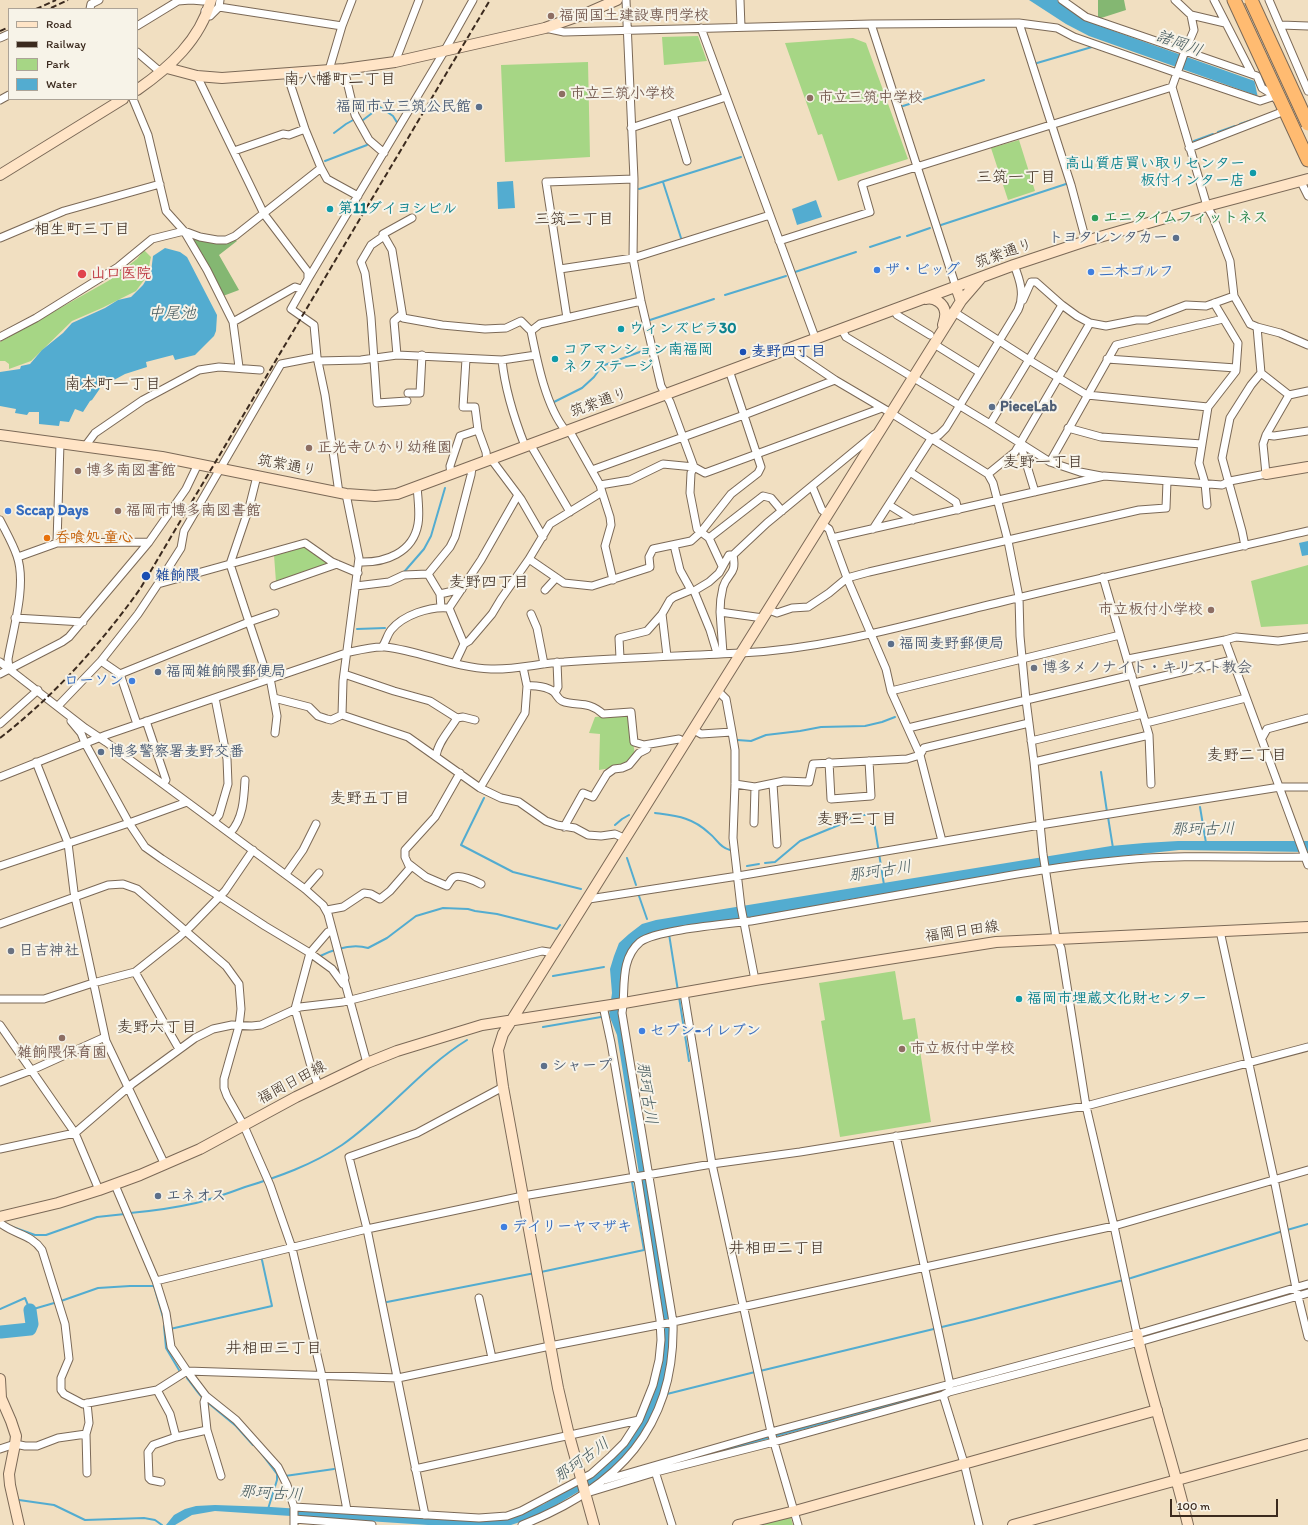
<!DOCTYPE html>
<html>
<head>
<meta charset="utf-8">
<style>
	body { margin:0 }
	#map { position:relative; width:1308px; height:1525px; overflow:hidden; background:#f1dfc1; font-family:Itim,sans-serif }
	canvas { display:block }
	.legend { position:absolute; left:8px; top:8px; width:130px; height:92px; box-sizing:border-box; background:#f7f3e8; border:1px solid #aca397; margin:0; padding:5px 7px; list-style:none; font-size:12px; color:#3b2a1e }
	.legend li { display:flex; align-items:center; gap:8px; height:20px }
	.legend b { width:20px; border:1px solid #aca397 }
	.scale { position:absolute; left:1170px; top:1499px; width:108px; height:18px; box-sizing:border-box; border:2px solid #3b2a1e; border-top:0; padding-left:5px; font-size:12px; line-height:14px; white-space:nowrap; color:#3b2a1e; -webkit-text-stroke:3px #f7f3e8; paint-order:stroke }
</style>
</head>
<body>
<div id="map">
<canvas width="1308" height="1525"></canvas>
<ul class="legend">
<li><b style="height:5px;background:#ffe4c6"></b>Road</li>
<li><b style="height:5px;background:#3b2a1e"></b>Railway</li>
<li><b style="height:11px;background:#a6d685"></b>Park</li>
<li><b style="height:11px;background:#53acd0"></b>Water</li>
</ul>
<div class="scale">100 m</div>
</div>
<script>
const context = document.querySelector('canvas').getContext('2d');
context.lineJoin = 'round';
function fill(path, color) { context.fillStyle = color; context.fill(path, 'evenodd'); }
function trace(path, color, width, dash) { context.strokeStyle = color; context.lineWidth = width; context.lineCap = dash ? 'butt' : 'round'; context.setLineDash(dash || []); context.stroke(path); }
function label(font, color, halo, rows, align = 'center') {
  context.font = font + ' Itim,"Klee One",sans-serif'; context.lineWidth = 4; context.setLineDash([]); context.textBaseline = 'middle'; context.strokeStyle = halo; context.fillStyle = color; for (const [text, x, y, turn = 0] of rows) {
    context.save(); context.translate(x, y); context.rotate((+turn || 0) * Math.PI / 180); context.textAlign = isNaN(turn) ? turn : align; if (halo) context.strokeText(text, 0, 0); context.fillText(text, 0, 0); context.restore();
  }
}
const green = new Path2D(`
	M698 36 707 61 664 65 662 37Z
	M853 38 866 43 908 159 838 181 822 134 818 135 785 43Z
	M588 62 590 157 505 162 501 65Z
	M1019 140 1035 191 1008 200 991 148Z
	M144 250 151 257 147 276 136 291 102 308 72 321 31 361 9 369V364L5 361H0V342L108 281 137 259Z
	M305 546 329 564 276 582 274 555Z
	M1308 565V624L1261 627 1251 581Z
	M627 714 629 716 635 755C623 769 616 767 599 770L600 734 589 733 595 717Z
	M895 971 903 1020 915 1018 931 1122 840 1137 821 1021 825 1020 819 983Z
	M790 1515 793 1525H752Z`);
const forest = new Path2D(`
	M1098 0H1124L1126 10 1098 19Z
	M190 237 215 243 235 239 237 241 219 255 239 290 223 296Z`);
const water = new Path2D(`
	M1029 0H1057L1084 19 1097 25 1308 100 1258 96 1089 36 1066 24Z
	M513 181 515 208 498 209 497 182Z
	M816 200 822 217 797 225 792 209Z
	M165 248 180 252 187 257 217 315 216 331 214 336 195 355 175 360 173 355 146 362 147 367 125 374 101 387 92 400 90 401 83 412 75 409 69 422 60 421 59 426 39 424V412H29L27 415 15 413 16 409 0 406V372L20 369 21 366 30 364 42 350 63 333 72 323 105 308 118 300 131 297 143 285 151 272 153 256Z
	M1308 541V555L1302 556 1299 543Z
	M1178 841H1308V852L1179 850 1113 857 839 901 782 913 757 916 673 928 647 935 625 961 621 972 623 993 621 1011 670 1317 668 1372 656 1410 632 1450 601 1478 538 1516 511 1525H428L215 1511 192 1515 175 1525H166L174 1515 185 1509 196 1506 215 1505 271 1507 447 1519 522 1514 544 1504 593 1474 613 1458 656 1385 662 1319 617 1035 609 1015 612 993 610 969 614 956 619 943 629 934 642 924 656 920 1111 846 1144 843Z`);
const pier = new Path2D(`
	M1254 79 1308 98V117L1258 98Z`);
const stream = new Path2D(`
	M1037 63 1092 47
	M903 106 984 80
	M363 120 380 107 393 116 398 124
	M1240 124 1252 120
	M1218 132 1235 126
	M334 133 346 124 355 119
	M1194 141 1213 134
	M325 161 367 145
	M663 182 681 238
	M639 189 741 157
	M941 225 1066 184
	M907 236 930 228
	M870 247 900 237
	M795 272 856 252
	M725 295 786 276
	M650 320 714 299
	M554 402 582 388 594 377 602 366 645 350
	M404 572 424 549 431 536 445 488
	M357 629 385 628
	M737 740 751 741 766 735 800 731 821 727 865 726 882 722 895 717
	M1101 772 1107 812
	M484 798 461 845 513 872 581 889
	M1200 807 1206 843
	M655 813C677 816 692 817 709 833 717 839 720 848 730 850
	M873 815 884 885
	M1108 817 1113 848
	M615 825 622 819 629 815
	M627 858 636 885
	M765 863 775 862 800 841 839 825 856 815H873
	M747 866 759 864
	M639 896 647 919
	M669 934 678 991
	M318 957C334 949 351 943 368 948L387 938 416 916 443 908 468 909 475 911 497 914 557 929 560 925
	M553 976 604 967
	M679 997 689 1061
	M543 1027 601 1017
	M130 1213C152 1211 174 1208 196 1203 212 1199 229 1193 245 1187 278 1177 312 1165 342 1145 387 1114 420 1069 467 1040
	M10 1226 35 1235H46L97 1217 125 1214
	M1287 1230 1308 1224
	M541 1272 644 1250 632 1182H637
	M387 1302 535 1273
	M0 1309 25 1298 30 1310 61 1301 98 1288 130 1286H154L163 1317
	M1184 1324 1280 1298
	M164 1326 166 1348 179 1370
	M170 1329 272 1306 262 1260
	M760 1371 975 1319 1131 1278 1283 1231
	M187 1378C193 1385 197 1393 204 1399
	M954 1387 1021 1369
	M667 1394 755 1372
	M207 1402 236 1426 253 1445
	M775 1436 948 1389
	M258 1449 277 1474V1480L268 1509
	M686 1461 771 1437
	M285 1476 334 1469
	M19 1500 54 1505 85 1520 144 1518 155 1520 162 1525`);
const river = new Path2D(`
	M1 1332 30 1329 32 1324 30 1310`);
const street = new Path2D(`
	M626 0 634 179 633 258 641 301 661 386 670 402 694 467 691 473 690 493 697 529 709 538 722 566
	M740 0 741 27
	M1062 0 1086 17 1185 51 1194 30 1191 15
	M1175 0 1191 15 1225 23
	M1214 0 1252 74
	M1269 0 1308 91
	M219 7 342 26
	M90 9 91 4 99 0
	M205 11 206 15 210 16 219 7 220 0
	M1019 23 1071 185 1086 241
	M871 24 956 287
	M1281 25 1308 26
	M137 26 178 1 191 0 203 1
	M545 28 564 32 871 24 1019 23 1057 28 1074 37 1177 73 1185 51 1257 76 1262 88 1275 96 1276 99
	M701 28 816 340
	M0 38 9 34
	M137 52 158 70 165 69
	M395 62 419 0
	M344 69 355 115 369 140 384 153
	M329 70 342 26 352 0
	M287 74 305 129 321 168 327 179 358 196
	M197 76 264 214 308 272V279L291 309 314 325 317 357 325 395 339 493
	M133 99 148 135 166 211 184 231 207 270 233 322 239 367
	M0 100 9 95
	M673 114 687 161
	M631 128 726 97
	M1189 148 1282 112 1286 113
	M234 151 283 134 289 135 305 129
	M1301 182 1308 196
	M384 236 392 250 403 318 442 325 485 329 506 328 521 321 531 331
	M0 238 64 211 160 184
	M779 241 870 212 862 184 1172 87
	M560 269 633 258 770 215
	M308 279 445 50 473 0
	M1023 300 1031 282H1036L1062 305 1077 316 1090 323 1106 326 1136 320H1147L1186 305 1206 306 1234 296
	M894 310 897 315 930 335
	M954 312 1029 360 1087 395 1208 407
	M567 318 546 182 634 179
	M233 322 295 287 301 289
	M1257 327 1280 333 1308 345
	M842 330 846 337 990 424 1062 305
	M0 337 36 318 118 267 152 239 184 231 200 237 217 240H226L235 236 321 168
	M934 344 979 372
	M793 347 798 355 835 380 891 413 988 474 993 483 1008 541 1019 597 1020 636 1026 700 1034 762 1043 854 1056 938 1061 948 1086 1106 1114 1226 1137 1334
	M397 355 394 321 402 314
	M466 359 463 407H475L478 430 486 452 487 461
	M1107 359 1236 368
	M502 360C505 390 514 418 525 446
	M318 361 361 360 397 355 502 360 536 355
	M408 393H420L422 355
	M1289 395 1308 391
	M407 401 377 403 371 317 365 273 361 262 371 245 384 236 383 234 412 218
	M990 424 1050 462 1080 472 1101 476
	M1068 428 1101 437 1202 444
	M566 431C546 407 537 361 531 331L540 324 641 301
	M1266 435 1274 436 1308 431
	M60 443 57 543 149 542
	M1020 443 1035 492
	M530 444 570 512
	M86 445 95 433 143 400 199 370 219 367 260 370
	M491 459 521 499 543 537
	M1050 462 1116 345 1223 319
	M592 470 744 415 835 380
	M910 472 956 502 958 510
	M988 474 1015 452 1090 323
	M451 475 450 466 460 436 478 430
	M600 485 630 480 663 464 694 467 705 473 882 408
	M812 486 822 510 828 514
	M602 492 610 517 611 525 605 546 613 580
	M346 494 359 558 343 681 342 715 408 737 480 788 501 798 519 802 546 821 557 825 575 828 588 835 601 836 615 834 626 839
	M889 505 913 520
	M1207 505 1205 483 1199 463 1208 407 1236 371 1238 343 1214 303
	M0 520C6 532 13 544 17 556 27 584 13 630 8 659L9 669
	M822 524 829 529 847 578 886 669 891 691 920 755 942 841
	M873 529 931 439 939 435 946 428 1018 310C1025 295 1020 280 1014 265
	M709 538 763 496 771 498 782 511
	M832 538 1104 476 1222 485 1230 481 1266 474 1263 444 1266 435 1289 395 1261 373 1257 327 1250 324 1234 296 1230 261 1213 217 1207 206 1172 87 1177 73 1260 101 1275 96
	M674 545 680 570 691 590 694 591 710 630 717 653
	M1245 546 1242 531 1222 458 1230 418 1251 385 1261 373
	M733 555C737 575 728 572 723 587 721 595 720 604 720 612L763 618
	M18 557 57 543
	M529 559 564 583 592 586 648 568 650 567 649 557 653 549 691 541 701 532 731 494 758 473 761 467 729 370
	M359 562C385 563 413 553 418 524 420 514 418 498 417 487
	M230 564 305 543 332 562 358 573
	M230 564 249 508 257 476
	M428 574 440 594 441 608
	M1103 577 1149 735 1151 784
	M158 584 181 548 184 531 281 364 317 357
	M274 586 337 564
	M356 586 389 582 404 575 428 574 450 547 455 537 471 475 472 467
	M545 590 556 578
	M694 591 709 582 719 573 729 555H733L767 523 875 434
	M440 594 462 589
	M449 608 464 644
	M769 610 777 613 792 608 808 607 829 593 847 578 869 572 1139 510 1166 508 1167 481
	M720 612 723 653
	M531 614 537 628 544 664
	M662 614 667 656
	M15 618 83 622
	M1225 640 1236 637 1278 641 1308 637
	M382 647C386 642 387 635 391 630 403 615 430 606 449 608L481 560 518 495
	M620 658 619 638 647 631 662 614 670 600 674 597 691 590
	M1128 659 1225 640 1308 865
	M101 661 120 674 137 724
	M0 662 85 728 106 742 305 889 323 905 328 914 345 978 344 979 367 1063
	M455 663 464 644 469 641 492 614 501 599 529 559 550 524 602 492 600 485 569 430
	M0 674 62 642 69 637 149 542 186 489 198 464
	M120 674 249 622 268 679
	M344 674 394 691 430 701 457 718C450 730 438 742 436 756
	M270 678 277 716 275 733
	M1134 683 1232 660
	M527 686C535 685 548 687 554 692 557 695 558 699 562 701 577 707 588 700 603 714L631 712 634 742 644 745 679 739 686 743
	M718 691 726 699 732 732 735 750V784L733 838 741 907 755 980
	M891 691 1120 635
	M555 693 558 687 557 662
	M274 698 309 707 318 716 327 719 331 720 342 715
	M58 706 101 661 138 614 158 584 230 564 249 622 275 613
	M457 718 463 717 475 720
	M71 721 81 733 85 743 129 823 145 847 162 859 265 926 310 953 332 969 343 984V982
	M146 721 166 780 163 784
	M1146 723 1246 698
	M0 724 38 690
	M908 728 1132 675
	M694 730 701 734 732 732
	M1262 738 1267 729 1308 718
	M1031 741 1143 714
	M36 762 68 843 74 892 106 1041 165 1165
	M829 762 831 799 871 796 869 761
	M1034 762 1149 735
	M0 777 106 735 346 653C359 650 373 646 385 647 421 651 455 668 491 669 516 670 540 663 564 662 623 658 682 656 741 653 829 649 916 622 1001 602 1103 577 1206 554 1308 531
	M735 784 755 787 784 781 809 782 813 764 907 759 920 755 924 748 1029 723
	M773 784 777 844
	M480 788 525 713 527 686 523 667
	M214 821 219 815 228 784 227 759 215 698
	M754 823 755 787
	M564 827 583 793 593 797 607 774 614 769 622 768 629 765 639 753 647 749V745
	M230 833C243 819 244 799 245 780
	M409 864 426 877 447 886C449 884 450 880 453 878 458 873 475 881 481 884
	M0 866 129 823 187 802
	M286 874 303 850 316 824
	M305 889 319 873
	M589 899 738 876 1040 825 1280 787H1308
	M327 910 343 907 364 893 371 894 380 899 390 891 410 868 405 857V850L435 817 460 773
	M0 924 108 885 123 884 137 889 226 966 239 984 241 1009 239 1026 224 1079V1088L227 1096 244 1126 270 1185 292 1248 322 1376 347 1510
	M1220 931 1274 1179 1296 1288 1308 1337
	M135 972 179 1049
	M684 993 712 1164 771 1432 798 1525
	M0 999H44L93 983 135 972 179 937 190 927 225 891 253 850
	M0 1025 75 1133 99 1190
	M0 1082 32 1070 105 1037
	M318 1085 310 1063 295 1009 310 953 328 932 332 931
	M896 1136 949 1380V1388
	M0 1149 75 1133 132 1084 195 1038 213 1029 232 1025 252 1026 261 1025 300 1007 343 1002 542 951 555 953
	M115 1185 156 1281 166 1313 171 1347 187 1371 206 1396 236 1420 278 1467 287 1485 294 1507V1525
	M0 1223C15 1235 31 1234 42 1250L65 1324 69 1359 61 1378V1390L64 1394 83 1404 157 1390 187 1371 398 1378 550 1346 673 1322 1114 1226 1308 1170
	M156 1281 367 1229 523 1196 712 1164 800 1152 1086 1106 1308 1047
	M479 1298 492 1358
	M157 1390 170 1414 176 1437
	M943 1395 964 1463 979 1525
	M206 1396 204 1402 207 1430 221 1476
	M0 1449 15 1444 25 1446H37L58 1438 86 1434
	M654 1468 672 1525
	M415 1469 639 1420 653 1385 659 1360 661 1340 660 1320 638 1180 634 1177 611 1043 603 1006
	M87 1473 86 1434 89 1423 87 1403
	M605 1480 771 1432 1137 1334 1308 1284
	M161 1482 151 1480 149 1478 148 1452 153 1445 176 1437 207 1430
	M590 1492 656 1472 774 1442 943 1395 949 1392 1139 1342 1308 1293
	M294 1507 479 1518 507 1516 521 1511 591 1474 611 1456 624 1443 639 1420
	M425 1515 367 1229 349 1157 417 1133 503 1087
	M294 1519 372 1525
	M522 1525C617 1488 676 1428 673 1322L622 1013C626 989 619 960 640 942 655 930 728 924 751 921 819 909 887 897 955 885 1011 875 1067 865 1123 860 1185 854 1246 858 1308 857`);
const secondary = new Path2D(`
	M167 68 197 76 222 78 344 69 395 62 545 28 587 13 617 0
	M137 90C170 67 200 40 211 0
	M0 175 123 99
	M926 299C934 297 944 303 945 312 946 316 944 321 943 325
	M961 301 980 279
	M0 435 162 457 346 494 375 496 397 494 1014 265 1086 241 1207 206 1308 179
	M1266 474 1308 467
	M0 1217 58 1203 99 1190 140 1175 200 1149 296 1097 367 1063 397 1051 482 1025 624 1003 755 980 996 942 1308 927
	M1137 1334C1151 1398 1173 1461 1188 1525
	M0 1379 1 1398 11 1421 16 1436 15 1444 9 1474 10 1485 19 1525
	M594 1525 569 1435 558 1388 503 1087 498 1050 503 1034 961 301 956 287
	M738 1525 795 1511 1157 1410
	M1013 1525 1308 1444`);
const highway = new Path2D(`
	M1234 0 1308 160`);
const rail = new Path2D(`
	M51 8 68 0
	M36 9 56 0
	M0 31 9 27
	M0 738C54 696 100 645 140 589L490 0`);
const highwayBridge = new Path2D(`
	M1251 0 1308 124`);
const markers = [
	[551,16,4,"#8d6e63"],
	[562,94,4,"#8d6e63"],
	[810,98,4,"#8d6e63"],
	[479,107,4,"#5c6f8a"],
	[1253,173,4,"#0f9aa8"],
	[330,209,4,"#0f9aa8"],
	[1095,218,4,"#2e9e5b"],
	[1176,238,4,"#5c6f8a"],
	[877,270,4,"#3f7fe0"],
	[1091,272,4,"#3f7fe0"],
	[82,274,5,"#e0444e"],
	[621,329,4,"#0f9aa8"],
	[743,352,4,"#1a4fb4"],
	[555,359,4,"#0f9aa8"],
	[992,407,4,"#5c6f8a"],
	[309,448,4,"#8d6e63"],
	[78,471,4,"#8d6e63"],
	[8,511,4,"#3f7fe0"],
	[118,511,4,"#8d6e63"],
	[47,538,4,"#e8710a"],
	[146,576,5,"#1a4fb4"],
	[1211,610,4,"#8d6e63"],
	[891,644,4,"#5c6f8a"],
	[1034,668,4,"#6b7280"],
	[158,672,4,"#5c6f8a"],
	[132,681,4,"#3f7fe0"],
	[101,752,4,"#5c6f8a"],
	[11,951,4,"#6b7280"],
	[1019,999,4,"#0f9aa8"],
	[642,1031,4,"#3f7fe0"],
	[62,1038,4,"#8d6e63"],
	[902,1049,4,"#8d6e63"],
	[544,1066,4,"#5c6f8a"],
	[158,1196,4,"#5c6f8a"],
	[504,1227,4,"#3f7fe0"]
];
const educationNames = [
	["福岡国土建設専門学校",559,16],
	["市立三筑小学校",570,94],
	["市立三筑中学校",818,98],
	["正光寺ひかり幼稚園",317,448],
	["博多南図書館",86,471],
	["福岡市博多南図書館",126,511],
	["市立板付小学校",1203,610,"right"],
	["市立板付中学校",910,1049],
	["雑餉隈保育園",62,1053,"center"]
];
const serviceNames = [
	["福岡市立三筑公民館",471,107,"right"],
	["トヨタレンタカー",1168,238,"right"],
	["PieceLab",1000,407],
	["福岡麦野郵便局",899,644],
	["福岡雑餉隈郵便局",166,672],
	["博多警察署麦野交番",109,752],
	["シャープ",552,1066],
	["エネオス",166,1196]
];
const cultureNames = [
	["高山質店買い取りセンター",1245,164,"right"],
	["板付インター店",1245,181,"right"],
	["第11ダイヨシビル",338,209],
	["ウィンズビラ30",629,329],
	["コアマンション南福岡",563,350],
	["ネクステージ",563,367],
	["福岡市埋蔵文化財センター",1027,999]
];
const leisureNames = [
	["エニタイムフィットネス",1103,218]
];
const streetNames = [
	["筑紫通り",1004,254,-20],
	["筑紫通り",599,403,-20],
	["筑紫通り",287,466,11],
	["福岡日田線",962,932,-8],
	["福岡日田線",292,1083,-28]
];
const shopNames = [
	["ザ・ビッグ",885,270],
	["二木ゴルフ",1099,272],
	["Sccap Days",16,511],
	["ローソン",124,681,"right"],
	["セブン-イレブン",650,1031],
	["デイリーヤマザキ",512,1227]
];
const healthNames = [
	["山口医院",91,274]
];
const transitNames = [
	["麦野四丁目",751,352],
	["雑餉隈",155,576]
];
const foodNames = [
	["呑喰処 童心",55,538]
];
const worshipNames = [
	["博多メノナイト・キリスト教会",1042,668],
	["日吉神社",19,951]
];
const waterNames = [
	["諸岡川",1179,44,20],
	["中尾池",172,314],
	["那珂古川",1203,830,-1],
	["那珂古川",880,872,-9],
	["那珂古川",646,1093,81],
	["那珂古川",582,1461,-36],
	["那珂古川",271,1494,3]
];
const neighbourhoodNames = [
	["南八幡町二丁目",340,80],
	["三筑一丁目",1016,178],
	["三筑二丁目",574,220],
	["相生町三丁目",82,230],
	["南本町一丁目",113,385],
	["麦野一丁目",1043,463],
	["麦野四丁目",489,583],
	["麦野二丁目",1247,756],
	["麦野五丁目",370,799],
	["麦野三丁目",857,820],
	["麦野六丁目",157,1028],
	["井相田二丁目",777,1249],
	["井相田三丁目",274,1349]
];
fill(green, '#a6d685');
fill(forest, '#84b772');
fill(water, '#53acd0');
fill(pier, '#f1dfc1');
trace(stream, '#53acd0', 2);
trace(river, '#53acd0', 13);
trace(street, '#7b6957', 9);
trace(secondary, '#7b6957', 12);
trace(highway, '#7b6957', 15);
trace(street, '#fff', 7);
trace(secondary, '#ffe4c6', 10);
trace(highway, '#ffbb71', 13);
trace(rail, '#3b2a1e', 2, [6, 3]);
trace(highwayBridge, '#7b6957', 15, []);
trace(highwayBridge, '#ffbb71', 13);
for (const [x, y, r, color] of markers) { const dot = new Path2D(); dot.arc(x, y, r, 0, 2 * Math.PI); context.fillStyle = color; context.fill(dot); trace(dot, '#f7f3e8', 1.5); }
label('bold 15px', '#785e54', '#f7f3e8', educationNames, 'left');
label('bold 15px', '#4e5e75', '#f7f3e8', serviceNames, 'left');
label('bold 15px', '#0d838f', '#f7f3e8', cultureNames, 'left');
label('bold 15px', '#27864d', '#f7f3e8', leisureNames, 'left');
label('15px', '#3b2a1e', '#f7f3e8', streetNames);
label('bold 15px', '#366cbe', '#f7f3e8', shopNames, 'left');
label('bold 15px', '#be3a42', '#f7f3e8', healthNames, 'left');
label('bold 15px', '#164399', '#f7f3e8', transitNames, 'left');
label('bold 15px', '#c56008', '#f7f3e8', foodNames, 'left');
label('bold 15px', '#5b616d', '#f7f3e8', worshipNames, 'left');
label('italic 16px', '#43585c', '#f7f3e8', waterNames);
label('16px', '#3b2a1e', '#f7f3e8', neighbourhoodNames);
</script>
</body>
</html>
